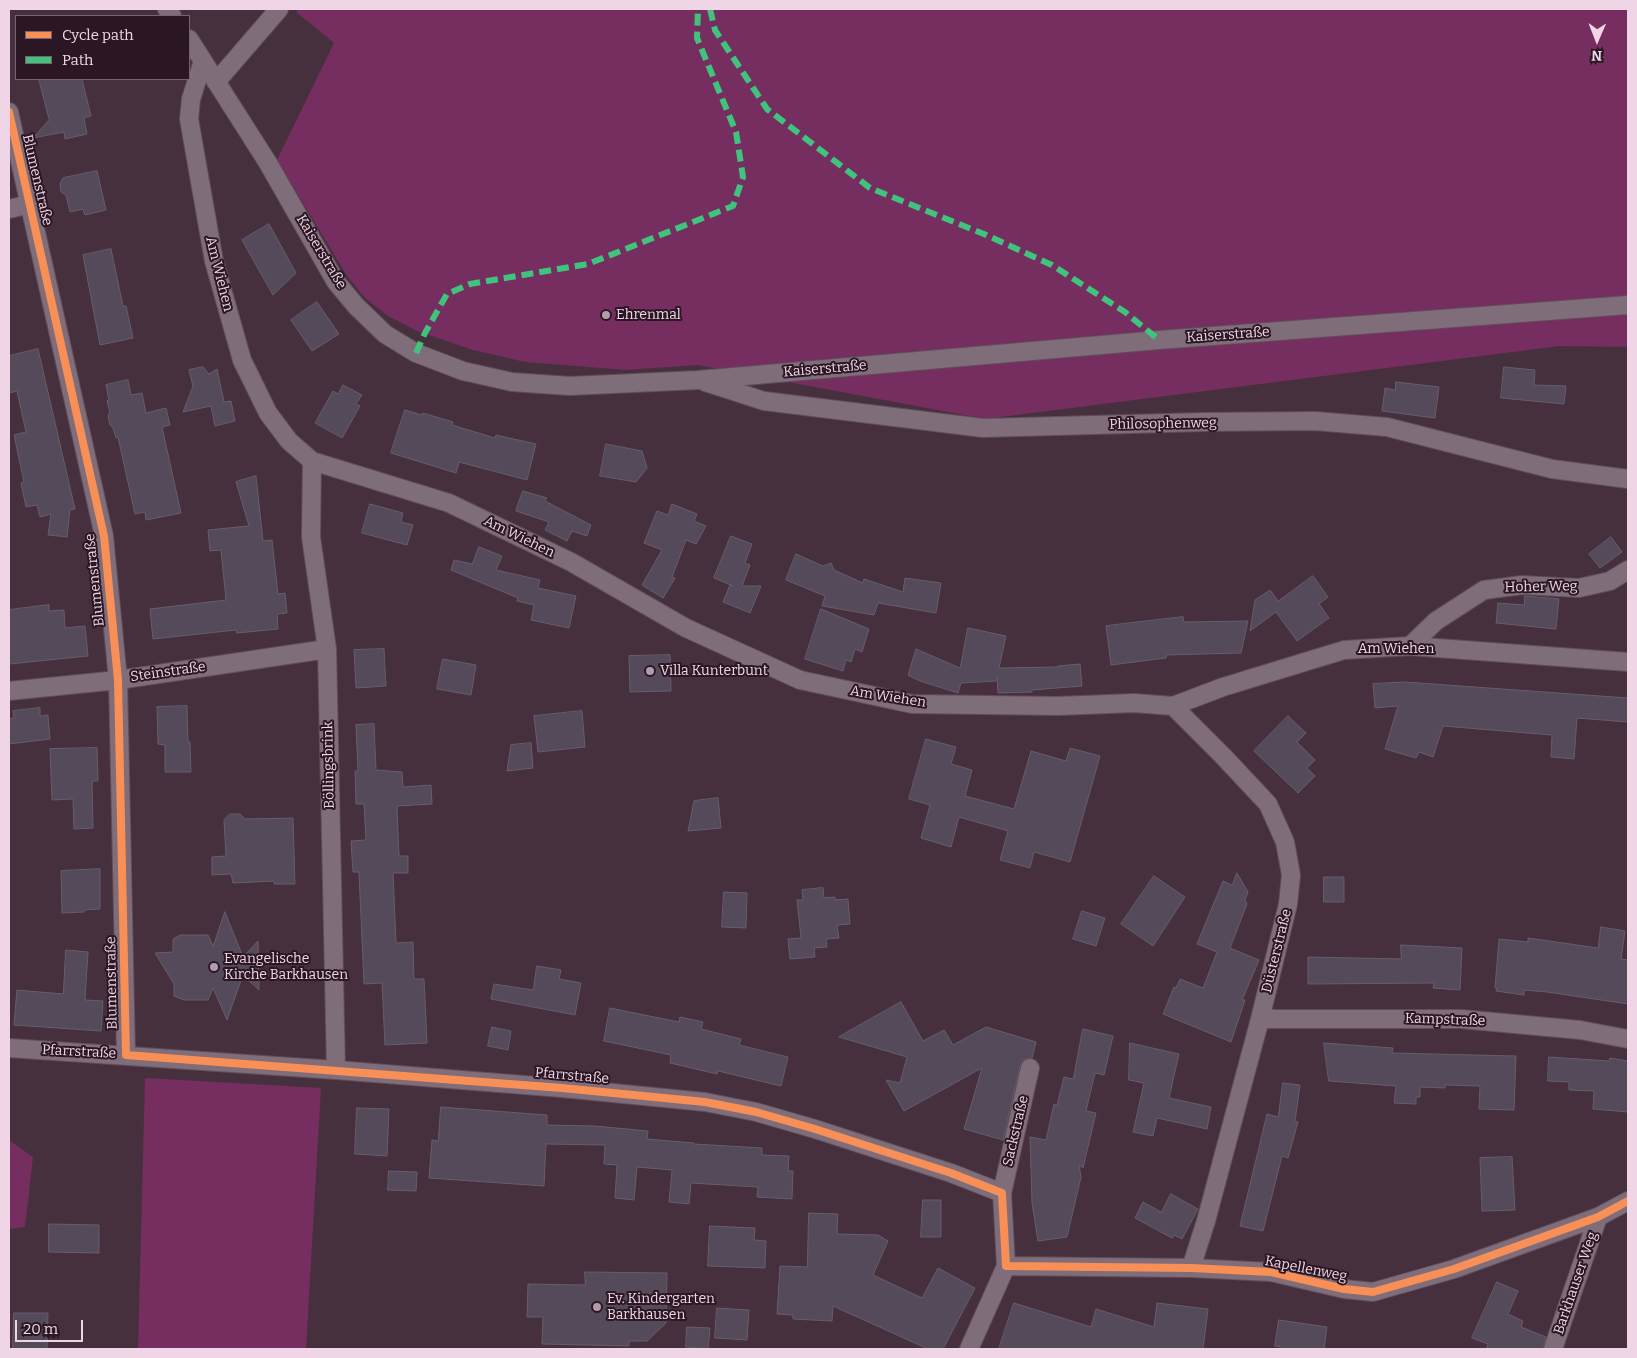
<!DOCTYPE html>
<html>
<head>
<meta charset="utf-8">
<style>
	body { margin:0 }
	#map { position:relative; width:1637px; height:1358px; overflow:hidden; background:#46303e; font-family:Bitter,serif }
	canvas { display:block }
	.frame { position:absolute; inset:0; border:10px solid #efd5e5; pointer-events:none }
	.legend { position:absolute; left:15px; top:15px; width:175px; height:65px; box-sizing:border-box; background:#2a1723; border:1px solid #796371; margin:0; padding:6px 9px; list-style:none; font-size:15px; color:#efd5e5 }
	.legend li { display:flex; align-items:center; gap:10px; height:25px }
	.legend b { width:25px; border:1px solid #796371 }
	.north { position:absolute; left:1572px; top:15px; width:50px; height:50px; -webkit-text-stroke:4px #2a1723; paint-order:stroke; rotate:181deg; font-size:14px; font-weight:700; line-height:20px; text-align:center; color:#efd5e5 }
	.north::after { content:''; display:block; margin:auto; width:18px; height:22px; background:#efd5e5; clip-path:polygon(50% 0,100% 100%,50% 72%,0 100%) }
	.scale { position:absolute; left:15px; top:1320px; width:68px; height:22px; box-sizing:border-box; border:2px solid #efd5e5; border-top:0; padding-left:6px; font-size:15px; line-height:18px; white-space:nowrap; color:#efd5e5; -webkit-text-stroke:4px #2a1723; paint-order:stroke }
</style>
</head>
<body>
<div id="map">
<canvas width="1637" height="1358"></canvas>
<div class="frame"></div>
<ul class="legend">
<li><b style="height:6px;background:#f78f57"></b>Cycle path</li>
<li><b style="height:6px;background:#40c37c"></b>Path</li>
</ul>
<div class="north">N</div>
<div class="scale">20 m</div>
</div>
<script>
const context = document.querySelector('canvas').getContext('2d');
context.lineJoin = 'round';
function fill(path, color) { context.fillStyle = color; context.fill(path, 'evenodd'); }
function trace(path, color, width, dash) { context.strokeStyle = color; context.lineWidth = width; context.lineCap = dash ? 'butt' : 'round'; context.setLineDash(dash || []); context.stroke(path); }
function label(font, color, halo, rows, align = 'center') {
  context.font = font + ' Bitter,serif'; context.lineWidth = 4; context.setLineDash([]); context.textBaseline = 'middle'; context.strokeStyle = halo; context.fillStyle = color; for (const [text, x, y, turn = 0] of rows) {
    context.save(); context.translate(x, y); context.rotate((+turn || 0) * Math.PI / 180); context.textAlign = isNaN(turn) ? turn : align; if (halo) context.strokeText(text, 0, 0); context.fillText(text, 0, 0); context.restore();
  }
}
const green = new Path2D(`
	M299 9H1628V347L1560 346 985 419 698 365 626 370 525 362 473 350 417 331 388 316 365 298 347 276 277 160 334 43 296 12Z
	M145 1078 321 1088 306 1349H138Z
	M9 1140 33 1157 25 1227 9 1229Z`);
const building = new Path2D(`
	M39 79H82L91 116 84 118 87 134 65 139 64 132 33 138 49 120Z
	M97 171 106 210 85 215 83 209 70 212 66 195 61 192 60 184 63 178Z
	M269 224 296 273 273 295 242 240Z
	M111 249 123 306H126L133 338 100 345 83 255Z
	M317 302 339 334 312 351 291 320Z
	M38 349 75 509 70 510 67 537 48 535 51 514 40 517 37 505 26 507 21 483 24 482 14 435 26 432 17 391 9 393V356Z
	M203 367 209 374 217 369 224 402 231 401 235 421 215 426 211 406 183 412 193 386 189 370Z
	M1504 367 1535 370 1534 385 1566 386 1564 404 1501 398Z
	M128 380 131 395 142 393 146 413 166 408 170 425 162 427 181 513 146 520 145 512 135 514 118 437 116 438 113 428 110 425 108 416 110 412 107 401 109 400 106 385Z
	M1396 382 1439 387 1435 418 1382 411 1385 388 1395 390Z
	M343 385 362 395 356 404 360 406 342 438 315 423 333 391 338 394Z
	M405 410 422 415 423 413 453 422 452 425 495 438 496 435 536 444 527 480 459 462 456 473 391 453Z
	M606 444 642 451 647 468 636 482 600 476Z
	M256 476 263 541 272 540 278 594 285 593 287 613 277 614 278 629 237 633 236 630 153 639 150 609 226 600 221 550 210 551 208 530 249 526 236 482Z
	M523 491 547 498 545 501 591 525 587 536 572 531 567 541 545 530 549 522 516 511Z
	M370 504 403 513 401 522 413 525 407 545 362 533Z
	M672 504 697 514 694 521 706 526 696 544 686 540 672 577 675 578 663 598 642 585 662 550 644 543 657 511 668 515Z
	M731 536 752 544 745 563 750 565 742 586H761L750 613 723 602 730 585 733 586 714 578Z
	M1611 537 1622 552 1600 568 1589 554Z
	M479 547 502 556 496 570 540 580 538 588 576 596 569 628 531 620 534 605 517 601 518 598 451 570 454 560 472 564Z
	M796 554 823 566 831 563 834 570 863 583 864 579 903 592 905 578 941 583 936 613 878 603 874 615 822 606 825 596 786 580Z
	M1313 576 1328 597 1319 604 1329 618 1297 641 1276 612 1250 631 1255 600 1270 590 1278 601Z
	M1525 596 1559 599 1556 629 1496 623 1498 603 1524 605Z
	M49 605V611L64 610 65 628 85 626 88 656 9 664V610Z
	M821 609 869 629 862 652 855 649 851 662 846 660 843 671 805 659Z
	M1183 617 1184 622 1248 621 1241 653 1167 655 1166 658 1111 665 1106 626Z
	M968 628 1006 636 999 668 1058 667V666L1080 664 1082 686 1032 690V692L998 693 997 677 996 681 961 683 958 693 920 681 908 675 916 649 960 668Z
	M384 649 386 686 356 688 354 650Z
	M670 655 671 691 630 692 629 656Z
	M443 659 476 665 471 695 437 689Z
	M1405 682 1628 698V722L1577 718 1574 759 1551 757 1552 735 1443 726 1433 757 1419 752 1416 758 1385 749 1398 706 1375 708 1373 684Z
	M187 706 188 742H190L191 772H165V745L158 744 157 707Z
	M40 708V716L48 715 50 739 9 744V719L14 718 13 711Z
	M582 711 585 747 538 752 534 716Z
	M1288 716 1306 733 1297 742 1315 760 1307 768 1315 776 1298 793 1254 751Z
	M374 724 376 770 402 772 403 787 431 785 432 804 397 806 399 856H408V873H393L396 943 413 942 414 979H424L427 1043 385 1045 382 983 364 984 359 872H353L351 841 366 840 364 804H356L355 771H358L356 725Z
	M926 739 956 747 951 764 972 770 965 796 1014 809 1031 751 1066 761 1070 748 1100 756 1070 862 1034 852 1030 868 1000 860 1008 831 959 817 951 847 921 838 930 805 909 799Z
	M531 743 533 768 507 771 511 745Z
	M97 748 98 781H92L93 828 74 829 73 799 52 800 50 749Z
	M718 798 721 828 688 831 694 801Z
	M230 814H240L245 819 293 818 295 884H274V881L233 883 231 874 212 875V857L226 856 224 820Z
	M100 869V909L84 910V912L62 913 61 871Z
	M1237 873 1248 892 1245 900 1247 904 1230 948 1259 960 1242 1000H1245L1231 1042 1163 1014 1174 987 1176 988 1180 979 1203 988 1217 952 1197 944 1223 881 1232 885Z
	M1154 876 1185 897 1153 946 1121 924Z
	M1324 877H1344V902H1324Z
	M823 888 824 898 835 897V900L848 899 850 924 837 925 839 938 826 939 827 947 814 948 815 957 790 959 788 939 801 938 797 900H803L802 890Z
	M724 892 747 893 746 928 722 927Z
	M1082 911 1105 918 1096 946 1073 939Z
	M225 912 243 957 258 941 259 990 243 975 227 1020 213 988 208 1000H184L174 996V984L155 953 173 952V939L180 935H208L213 946Z
	M1601 927 1625 931 1621 959 1628 960V1004L1547 992 1524 990V995L1496 991 1497 988H1495L1499 939 1528 942V938L1598 948Z
	M1401 945 1462 948 1460 990 1433 988 1434 983 1308 984V957L1401 959Z
	M66 950 88 952 85 1000 103 1001 101 1031 14 1025 17 990 63 994Z
	M537 966 561 970 559 979 581 983 575 1015 491 999 494 984 533 990Z
	M901 1002 923 1041 944 1030 953 1045 986 1027 1036 1042 1032 1058 1023 1060 1020 1066 1003 1140 964 1129 982 1068 904 1111 886 1080 900 1083 907 1057 839 1037Z
	M610 1008 679 1022 680 1017 703 1022 701 1029 741 1039 739 1045 788 1057 781 1086 718 1071 717 1074 670 1063 671 1055 604 1041Z
	M492 1027 511 1031 508 1050 488 1046Z
	M1083 1029 1113 1036 1104 1075 1095 1073 1086 1111 1096 1113 1083 1168 1079 1165 1081 1177 1067 1237 1038 1241 1032 1203 1030 1137 1046 1140 1054 1104 1057 1105 1064 1077 1073 1079Z
	M1130 1043 1179 1054 1169 1098 1211 1107 1207 1129 1157 1118 1153 1136 1133 1132 1144 1083 1129 1080Z
	M1324 1043 1393 1048 1392 1053 1516 1056 1514 1110 1479 1109 1480 1086 1445 1085V1088L1420 1087V1097H1416V1104L1394 1103 1396 1086 1329 1081Z
	M1549 1057 1609 1061 1610 1058 1628 1061V1112L1593 1109 1594 1091 1569 1090V1082L1548 1081Z
	M1283 1083 1300 1085 1295 1121 1298 1122 1288 1158 1282 1156 1263 1231 1240 1226 1267 1114 1278 1117Z
	M441 1107 547 1115V1125L595 1126 648 1131 647 1139 694 1143V1144L762 1148V1155L789 1156 788 1171H793L792 1199 757 1197 758 1187 691 1183 689 1204 669 1202 672 1170 637 1167 634 1200 615 1198 617 1165 604 1164 605 1145 546 1144 544 1186 429 1178 432 1140 438 1141Z
	M357 1108 389 1109 387 1156 355 1154Z
	M1512 1157 1515 1210 1482 1211 1480 1158Z
	M389 1171 417 1172 416 1191 388 1190Z
	M1171 1194 1198 1209 1182 1239 1174 1235 1172 1238 1135 1218 1143 1202 1161 1212Z
	M923 1200H941V1237H921Z
	M809 1213 838 1214 837 1234 878 1235 888 1241 873 1275 922 1298 938 1268 975 1288 943 1349H928L833 1306 832 1321 793 1319V1315L777 1314 780 1266 807 1267Z
	M49 1224 99 1225V1253L49 1252Z
	M710 1226 755 1228 754 1240 766 1241 765 1268 708 1266Z
	M585 1272 667 1273 666 1323 647 1341H629V1346L542 1344 543 1317H527L528 1284 585 1285Z
	M1497 1282 1518 1291 1508 1314 1523 1321 1521 1327 1546 1337 1543 1349H1486L1488 1344 1472 1338Z
	M1014 1303 1091 1327 1096 1309 1154 1327 1157 1303 1208 1309 1203 1349H999Z
	M717 1308 749 1310 747 1340 715 1338Z
	M14 1313H48L47 1349H13Z
	M1279 1320 1327 1327 1324 1349H1280V1347L1275 1346Z
	M687 1327 710 1328 708 1349 686 1347Z`);
const minor = new Path2D(`
	M167 9 172 16
	M189 39 268 163 336 282 356 306 385 334 416 353 463 371 512 382 570 386 698 380 1159 340 1628 305
	M203 61 191 99 189 119 214 261 242 360 268 413 289 441 312 461 449 503 571 562 686 628 800 680 912 704 1058 706 1134 703 1173 706 1223 756 1268 804 1285 842 1291 875 1288 904 1260 1019 1206 1221 1191 1268
	M216 82 279 9
	M9 112 104 536 118 680 126 1055
	M9 209 30 204
	M705 382 764 401 983 428 1203 422 1315 421 1387 427 1552 469 1628 479
	M312 461 311 537 327 649 336 1070
	M1410 646 1436 621 1484 590 1522 585 1579 588 1610 581 1628 570
	M9 691 118 680 327 649
	M1173 706 1223 687 1344 650 1410 646 1628 662
	M1260 1019H1461L1580 1030 1628 1039
	M9 1048 336 1070 562 1088 705 1102 756 1112 815 1129 951 1173 1002 1193
	M1006 1266 1191 1268 1271 1272 1344 1289 1373 1292 1454 1269 1598 1217 1628 1201
	M969 1349 1006 1266 1002 1193 1030 1068
	M1553 1349 1598 1217`);
const quiet = new Path2D(`
	M710 9 715 30 767 109 870 188 984 234 1052 265 1125 312 1159 340
	M416 353 425 333 447 294 470 284 588 264 733 206 743 177 736 132 697 38 698 9`);
const cycleway = new Path2D(`
	M9 112 104 536 118 680 126 1055 562 1088 705 1102 756 1112 815 1129 951 1173 1002 1193 1006 1266 1191 1268 1271 1272 1344 1289 1373 1292 1454 1269 1598 1217 1628 1201`);
const markers = [
	[606,315,5,"#b49bab"],
	[650,671,5,"#b49bab"],
	[214,967,5,"#b49bab"],
	[597,1307,5,"#b49bab"]
];
const streetNames = [
	["Blumenstraße",37,180,77],
	["Kaiserstraße",321,252,59],
	["Am Wiehen",219,274,76],
	["Kaiserstraße",1228,335,-4],
	["Kaiserstraße",825,369,-5],
	["Philosophenweg",1163,424,-1],
	["Am Wiehen",519,537,26],
	["Blumenstraße",95,580,-96],
	["Hoher Weg",1541,587,-1],
	["Am Wiehen",1396,649],
	["Steinstraße",168,672,-8],
	["Am Wiehen",888,697,9],
	["Böllingsbrink",329,765,-91],
	["Düsterstraße",1277,951,-76],
	["Blumenstraße",112,983,-91],
	["Kampstraße",1445,1020,2],
	["Pfarrstraße",79,1052,3],
	["Pfarrstraße",572,1076,5],
	["Sackstraße",1016,1131,-77],
	["Kapellenweg",1306,1269,11],
	["Barkhauser Weg",1576,1283,-71]
];
const poiNames = [
	["Ehrenmal",616,315],
	["Villa Kunterbunt",660,671],
	["Evangelische",224,959],
	["Kirche Barkhausen",224,975],
	["Ev. Kindergarten",607,1299],
	["Barkhausen",607,1315]
];
fill(green, '#762d60');
fill(building, '#554a59');
trace(building, '#665d6c', 1);
trace(minor, '#624e5b', 20);
trace(minor, '#7f6d79', 18);
trace(quiet, '#40c37c', 6, [12, 6]);
trace(cycleway, '#f78f57', 8);
for (const [x, y, r, color] of markers) { const dot = new Path2D(); dot.arc(x, y, r, 0, 2 * Math.PI); context.fillStyle = color; context.fill(dot); trace(dot, '#2a1723', 2); }
label('14px', '#efd5e5', '#2a1723', streetNames);
label('14px', '#efd5e5', '#2a1723', poiNames, 'left');
</script>
</body>
</html>
